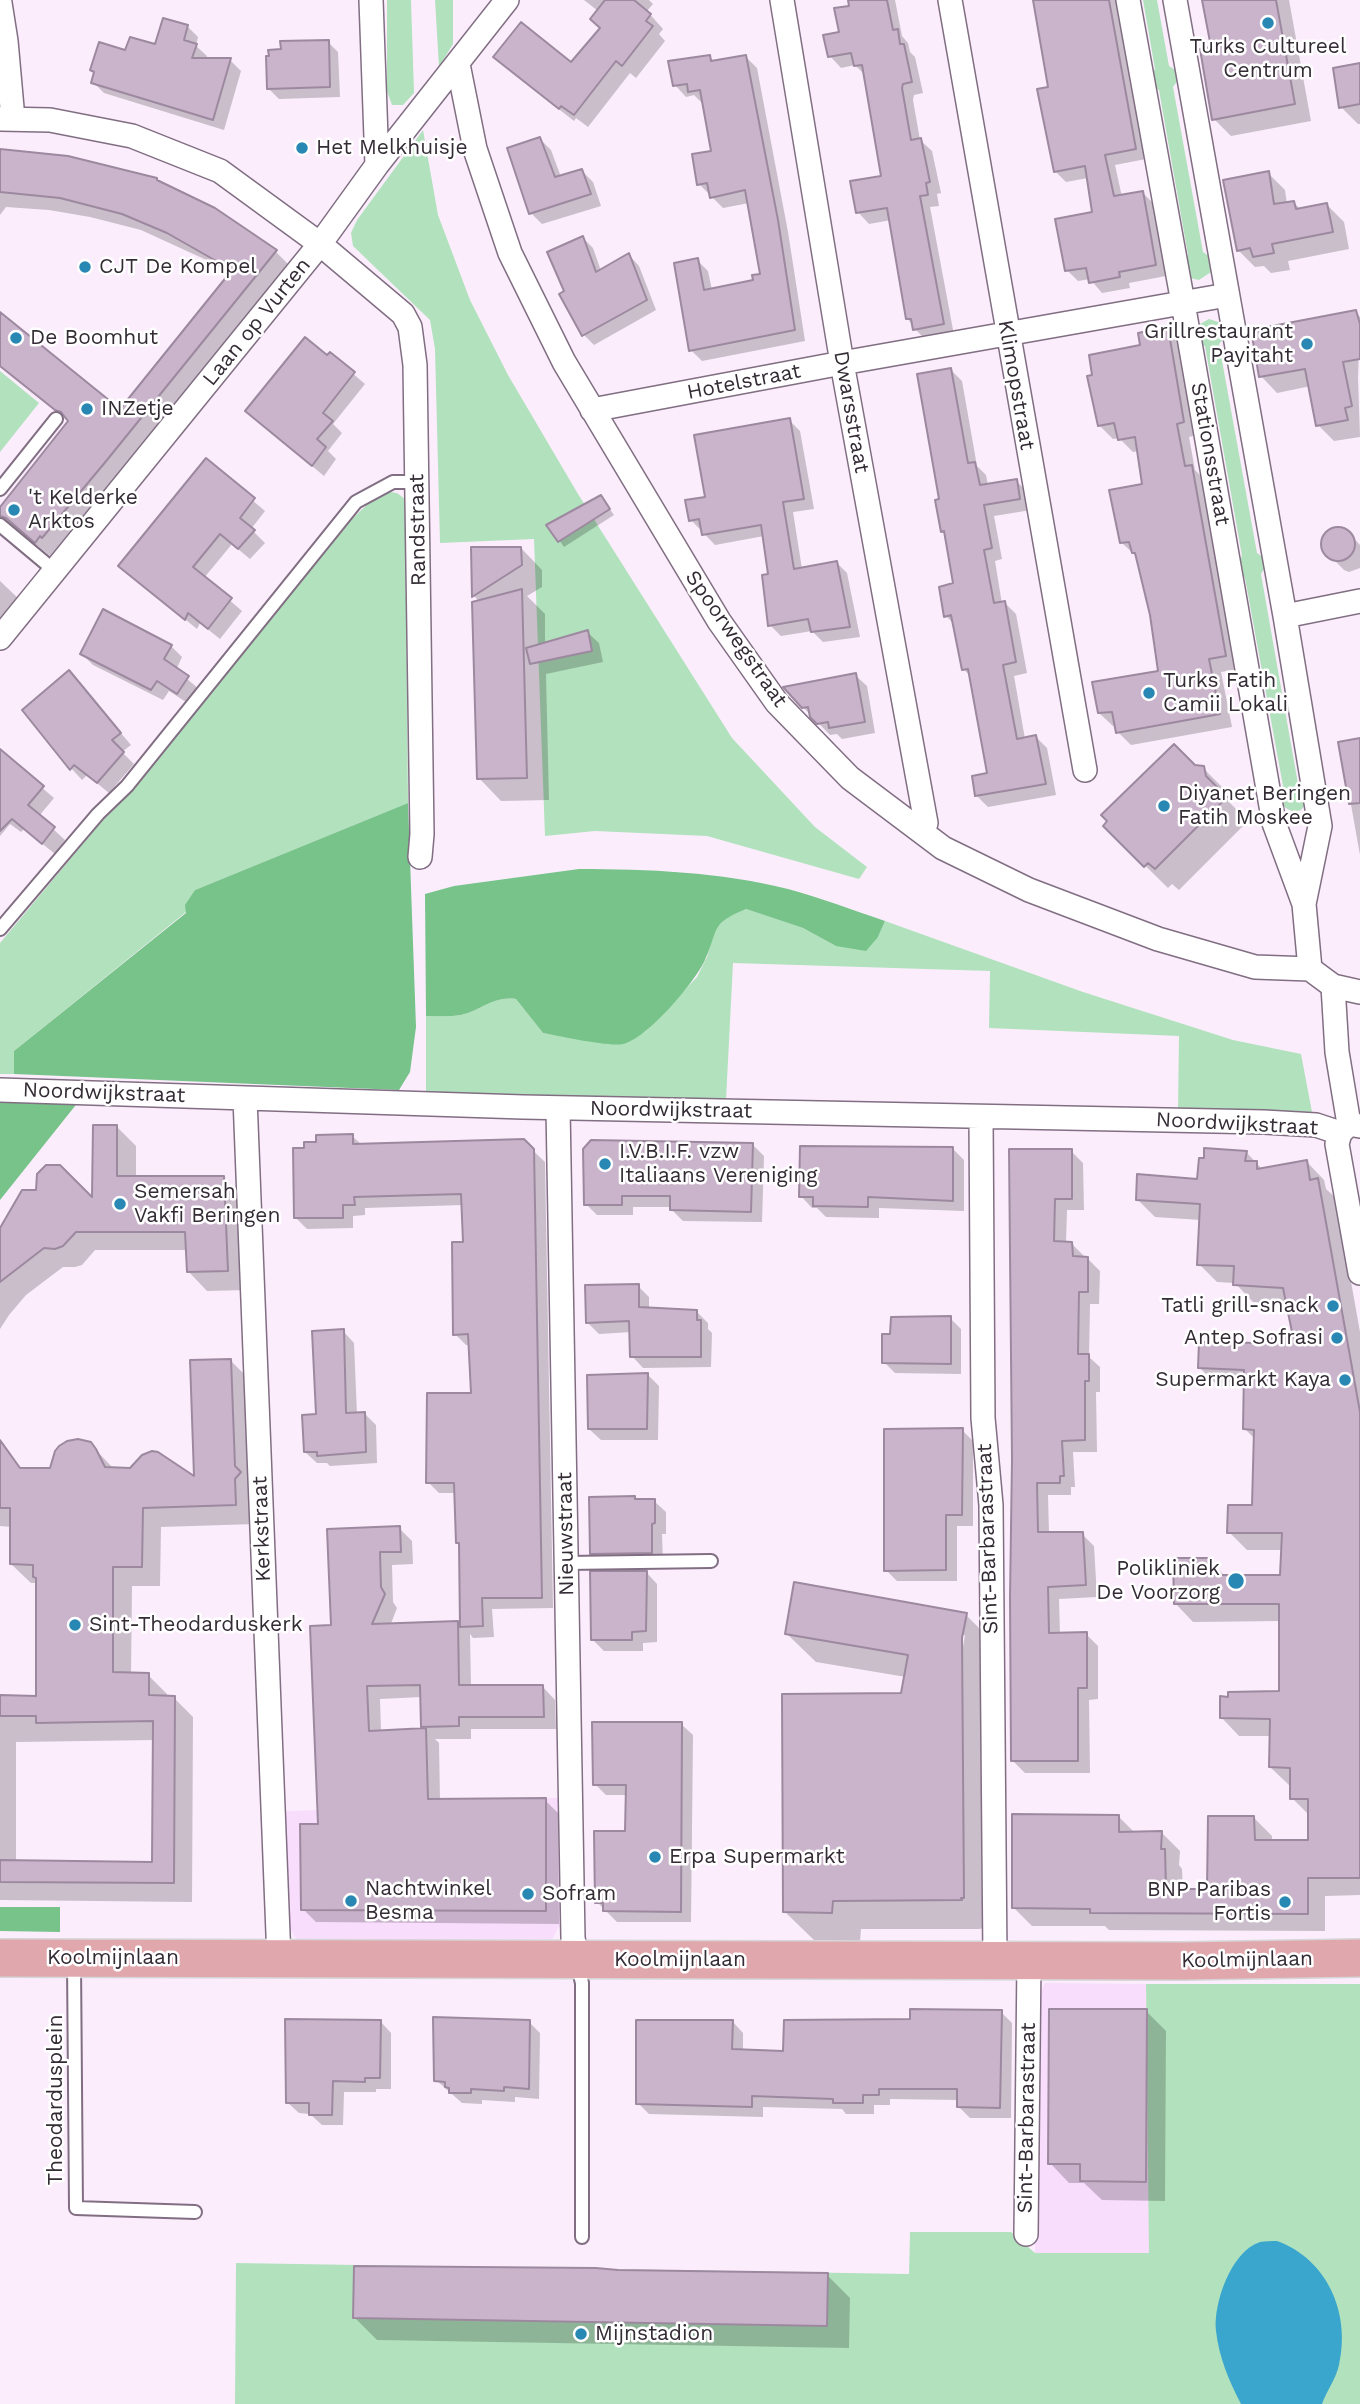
<!DOCTYPE html>
<html>
<head>
<meta charset="utf-8">
<style>
	body { margin:0 }
	canvas { display:block; background:#fbedfc }
</style>
</head>
<body>
<canvas width="1360" height="2404"></canvas>
<script>
const context = document.querySelector('canvas').getContext('2d');
context.lineJoin = 'round';
function fill(path, color) { context.fillStyle = color; context.fill(path, 'evenodd'); }
function trace(path, color, width, dash) { context.strokeStyle = color; context.lineWidth = width; context.lineCap = dash ? 'butt' : 'round'; context.setLineDash(dash || []); context.stroke(path); }
function label(font, color, halo, rows, align = 'center') {
  context.font = font + ' "Work Sans",sans-serif'; context.lineWidth = 5; context.setLineDash([]); context.textBaseline = 'middle'; context.strokeStyle = halo; context.fillStyle = color; for (const [text, x, y, turn = 0] of rows) {
    context.save(); context.translate(x, y); context.rotate((+turn || 0) * Math.PI / 180); context.textAlign = isNaN(turn) ? turn : align; if (halo) context.strokeText(text, 0, 0); context.fillText(text, 0, 0); context.restore();
  }
}
const built = new Path2D(`
	M462 1798H560L562 1921 553 1938 550 1939H297L294 1936 288 1925 283 1811 461 1807Z
	M1045 1983 1146 1984 1150 2253H1035L1036 2002Z`);
const green = new Path2D(`
	M387 0H411L414 93 403 105H392L387 91Z
	M435 0H453V44L439 67Z
	M1143 0H1157L1169 66 1180 73V77L1173 87 1203 252 1213 259 1211 272 1199 280 1190 278 1181 263 1188 255 1159 90 1148 83V79L1155 69Z
	M423 130 438 215 470 300 508 375 578 494 732 738 815 827 867 867 859 879 707 836 595 831 545 836 534 539 440 543 435 349 430 320 353 246 351 233 357 220Z
	M1209 319 1221 323 1227 335 1219 344 1257 553 1267 560V564L1261 574 1298 784 1307 789C1307 793 1308 798 1306 802 1300 820 1281 809 1276 795L1283 786 1245 578 1236 570 1235 566 1242 556 1205 346 1195 341 1198 325Z
	M0 371 39 403 0 452Z
	M390 492 397 493 405 499 408 803 195 890 186 912 14 1051V1074H0V943L102 821 132 791 352 519 375 497Z
	M746 909 803 928 836 946 878 937 885 921 1083 992 1233 1040 1301 1054 1312 1112 1178 1109 1179 1036 989 1028 990 971 733 963 726 1100 426 1092V1016C437 1016 450 1017 461 1015 483 1010 492 996 516 999L543 1033 602 1043 646 1031 697 977 707 957 715 929 728 916Z
	M1146 1984H1360V2404H235L236 2263 909 2274 910 2232H1011L1035 2253H1149Z`);
const forest = new Path2D(`
	M408 803 416 1027 410 1072 399 1090 14 1074V1051L186 913 185 905 195 890Z
	M579 869C648 869 720 872 788 889 821 898 853 910 885 921L878 937 866 951 836 946 803 928 746 909C709 924 719 930 705 960 695 982 647 1039 623 1044 609 1047 559 1036 543 1033L516 999C492 996 483 1010 461 1015 450 1017 437 1016 426 1016L425 894 454 886Z
	M0 1101H79L0 1200Z
	M0 1907H60V1932L0 1931Z`);
const water = new Path2D(`
	M1277 2241C1327 2259 1351 2313 1339 2365 1336 2379 1327 2390 1322 2404H1241C1229 2381 1219 2357 1216 2331 1213 2304 1231 2251 1260 2242 1265 2241 1272 2241 1277 2241Z`);
const shadow = new Path2D(`
	M584 0H649L653 4 647 11 663 29 659 34 665 41 636 78 630 73 588 127 576 118 574 121 509 70 496 56 572 65 601 29 598 11Z
	M850 0H895L902 36 908 43 910 52 915 57 923 93 914 95 913 100 920 140 932 151 941 193 937 194 939 206 930 207 954 335 926 340 915 329 908 319 891 220 869 224 858 212 883 177 865 75 855 65 841 68 830 56 851 7Z
	M1035 0H1117L1146 159 1115 165 1122 197 1143 193 1154 204 1166 276 1129 283 1130 288 1102 293 1090 279 1078 281 1067 270 1094 213 1088 178 1066 182 1055 171 1050 89Z
	M1202 0H1289L1311 121 1231 136 1214 119 1213 48Z
	M187 26 198 37 196 46 207 56 206 60H230L241 71 224 130 104 93 93 82 127 52 156 46Z
	M328 42 338 52 340 97 279 99 268 88Z
	M709 56 715 62 746 57 757 68 788 232 805 341 702 361 691 350 697 260 708 271 712 290 755 282 762 275 749 203 723 208 699 184 713 152 704 102H701L694 95 686 97 675 85Z
	M1360 65V124H1358L1341 107Z
	M540 139 551 150 561 177 582 171 593 182 601 206 542 224 531 213Z
	M0 150 276 252 292 268 53 558 24 535 14 530 0 517V510L69 422 0 367V314L120 411 230 274 213 263 141 230 90 217 49 210 6 207 0 215Z
	M1268 173 1285 190 1287 204 1294 203 1301 210 1327 205 1344 222 1349 249 1288 261 1290 270 1271 273 1264 266 1255 267 1238 250Z
	M583 238 593 248 601 271 629 255 639 266 656 310 594 345 584 335 566 291Z
	M1355 312 1360 317 1358 378 1360 437 1334 441 1318 425 1311 386 1277 393 1261 376Z
	M1167 329 1181 342 1196 435 1189 437 1195 470 1205 480 1238 669 1221 672 1232 727 1131 745 1118 732 1116 725 1113 726 1099 713 1160 673 1152 614 1136 556 1122 543 1144 486 1139 451 1133 452 1119 438 1113 439 1099 425 1142 346Z
	M330 354 365 384 333 424 342 433 328 451 336 459 324 476 258 421Z
	M950 369 962 381 977 466 986 475 988 485 1016 481 1028 492 1031 510 994 516 1002 559 995 561 1002 604 1005 603 1016 614 1027 673 1014 676 1025 739 1036 737 1047 748 1056 795 988 807 977 796 989 775 972 677 963 669 955 625 946 616 955 585 946 534 942 531 941 501Z
	M789 420 800 431 814 509 793 512 802 569 837 563 847 573 860 637 823 642 812 631 781 636 770 625V575L764 536 715 545 691 520 708 498Z
	M206 461 265 511 251 529 265 543 250 559 232 544 204 578 242 611 220 639 200 623 197 629 120 566Z
	M601 497 614 515 564 547 549 525Z
	M1342 529 1347 531 1360 545V568L1349 572 1344 570 1324 550 1323 539 1331 530Z
	M521 548 542 570V587L527 596 545 614V644L587 632 599 643 603 662 546 674 549 800 501 801 479 778 480 602 474 596 473 549Z
	M0 581 22 602 0 630Z
	M171 646 182 657 176 670 199 689 189 704 169 691 163 700 93 665 82 654Z
	M69 672 131 745 122 752 134 764 109 793 87 775 82 780 71 768Z
	M855 675 867 686 875 733 842 739 837 734 830 735 803 707Z
	M1360 739V855L1340 743Z
	M0 752 54 798 39 816 65 840 55 854 24 829 21 832 10 824 0 836Z
	M1194 767 1203 768 1226 791 1228 801 1248 821 1179 890 1172 884 1168 888 1105 826Z
	M117 1127 136 1146V1178H223L243 1197 246 1290 207 1291 188 1271 187 1250H95L82 1265 75 1267H63L26 1295 9 1315 0 1329V1229L94 1202Z
	M352 1136 362 1145 523 1141 545 1162 553 1608 492 1609 494 1637 473 1638 470 1634 471 1686H542L555 1700 556 1729H471V1739H435L439 1743 440 1800H545L558 1813 559 1924 316 1922 303 1909 320 1826 333 1626 329 1530 399 1528 412 1541 413 1564 392 1565 393 1602 397 1608 390 1626 457 1623 462 1628 461 1546 457 1542 456 1493H439L428 1482 472 1395 470 1345H466L455 1334 464 1244 463 1205 365 1208V1215L353 1216V1228L307 1229 296 1218 305 1149ZM422 1697 423 1726 427 1730 381 1732 380 1699Z
	M753 1145 764 1156 762 1222 683 1221 672 1210V1207H633V1215H597L586 1204Z
	M953 1149 964 1160V1211L879 1208V1218L826 1217 817 1208H812L801 1196Z
	M1011 1151H1071L1083 1163 1084 1210H1067L1066 1243 1072 1244 1084 1256V1258L1088 1259 1100 1271 1099 1304H1090L1089 1357 1100 1367V1392H1096L1097 1452H1073L1075 1487H1071V1495H1048L1049 1533 1082 1534 1094 1546 1097 1597 1059 1599 1060 1634H1086L1098 1646V1699L1089 1700 1090 1773H1025L1013 1761 1014 1460Z
	M1246 1152 1263 1170 1306 1161 1324 1180 1326 1189 1336 1198 1360 1332V1913V1895L1325 1896V1931L1109 1930 1105 1926H1032L1014 1908 1119 1817 1135 1833H1162L1180 1851 1179 1865 1182 1869 1183 1891H1209L1254 1818 1272 1836V1841L1310 1842V1816L1292 1798V1785H1289L1270 1767 1271 1736H1239L1221 1717 1281 1693V1621L1193 1622 1175 1603 1209 1560 1226 1577H1282L1283 1550H1247L1229 1532 1254 1507 1255 1439 1244 1428 1246 1387 1218 1386 1200 1368 1294 1333 1288 1305 1253 1302 1235 1283 1217 1282 1199 1264 1201 1220 1155 1217 1137 1199 1199 1181Z
	M638 1286 649 1297V1309L696 1311 708 1323V1329L712 1333 711 1367 643 1368 632 1356 631 1332 599 1334 587 1322Z
	M950 1318 961 1329V1374L895 1373 884 1362 892 1336Z
	M343 1331 354 1343 357 1414H365L376 1425 377 1463 330 1466 327 1463H317L305 1452Z
	M230 1360 249 1379 255 1524 161 1527 160 1586H132L131 1674 148 1675 167 1694V1697L174 1698 193 1717 192 1902 0 1900V1697L37 1698 38 1583H31L11 1564 12 1527 0 1526V1453L10 1456 23 1470H52L90 1444 114 1469 196 1479ZM154 1740 153 1863 16 1862V1742Z
	M648 1375 659 1386 658 1440H601L589 1429Z
	M962 1430 973 1441V1526H957V1581H897L886 1570Z
	M635 1498 637 1501H654L666 1512V1534H662L663 1564 603 1565 592 1553Z
	M646 1572 657 1584V1642L643 1643V1651H604L593 1640Z
	M966 1615 995 1644 992 1926 979 1929H861L860 1941 814 1940 785 1912 902 1695 906 1677 816 1662 787 1634ZM961 1635H965L963 1647 959 1646Z
	M681 1724 693 1735 691 1922H617L597 1902 627 1833V1795H606L595 1784Z
	M1146 2011 1166 2031 1165 2201 1102 2200 1084 2183H1069L1050 2163Z
	M1001 2012 1012 2023 1011 2118H970L958 2106V2100L890 2099V2105H874V2114H846L842 2109 763 2107V2117L649 2114 638 2103 732 2021 743 2033V2051L785 2053 911 2021Z
	M380 2021 391 2033V2089H376V2092H344L343 2125H322L310 2114 299 2113 287 2102Z
	M529 2022 540 2033 539 2099 515 2097V2102L482 2100V2104L462 2103 436 2080Z
	M827 2275 850 2298 849 2348 377 2340 354 2317Z`);
const building = new Path2D(`
	M605 0H634L651 14 646 21 653 26 622 66 616 61 574 115 561 106 559 109 493 57 521 22 571 62 600 28 590 19Z
	M848 0H887L893 30 898 29 900 44H904L912 82 903 84 902 88 911 140 921 138 930 182 926 183 928 195 920 196 944 324 913 330 911 319H906L887 208 856 213 850 181 881 176 862 65 854 66 851 53 828 57 823 35 839 32 834 8 849 6Z
	M1033 0H1109L1136 149 1105 155 1114 196 1143 191 1156 265 1119 272 1120 277 1089 283 1086 268 1065 271 1055 219 1092 212 1085 166 1054 172 1037 89 1048 87Z
	M1202 0H1276L1295 104 1212 120 1200 49 1211 47Z
	M163 18 188 25 184 40 197 44 192 58H231L213 120 91 83 94 72 90 70 99 42 125 50 130 37 155 44Z
	M329 40 330 87 267 89 266 56H269L268 50 281 49 280 41Z
	M710 55 711 61 746 55 778 220 795 330 689 351 674 263 698 258 704 290 753 280 752 275 760 274 745 190 710 198 707 183 697 185 692 154 711 151 700 90 688 92 687 84 673 86 668 61Z
	M1360 63V104L1339 108 1333 68Z
	M540 137 555 177 582 169 591 194 529 214 507 148Z
	M0 149 68 156 157 178V180L215 208 277 250 107 460 42 538 40 536 35 543 6 518 0 516V507L68 421 61 412 55 410 0 366V312L120 409 232 270 167 233 122 214 60 198 0 192Z
	M1269 171 1274 204 1294 201 1296 209 1327 203 1333 232 1272 244 1274 253 1253 257 1250 248 1237 251 1223 180Z
	M583 236 596 272 629 253 647 300 582 336 559 294 564 291 547 252Z
	M1356 310 1360 324V359L1343 362 1352 406 1345 408 1348 420 1316 426 1305 369 1259 377 1251 330Z
	M1168 327 1184 422 1177 424 1185 466 1192 465 1226 656 1209 659 1220 714 1116 733 1112 712 1098 713 1092 682 1158 671 1150 615 1135 553H1132L1129 542 1120 543 1109 490 1142 484 1135 437 1118 440 1114 423 1098 426 1087 376 1092 375 1089 355 1140 345 1138 333Z
	M305 337 327 355 330 352 355 372 323 413 333 421 317 439 326 447 312 466 245 411Z
	M951 368 968 463 975 462 980 485 1017 479 1020 499 984 505 992 548 984 550 994 603 1005 601 1016 662 1003 665 1017 739 1036 735 1046 784 975 796 972 776 987 773 968 669 962 670 951 615 944 617 939 587 953 583 944 531 941 532 935 500 939 499 917 374Z
	M790 418 804 499 783 502 794 569 837 561 850 627 811 632 808 619 768 626 762 575 768 574 761 525 702 535 699 519 689 521 685 500 705 497 694 435Z
	M206 458 255 498 240 518 255 530 238 549 220 534 193 567 232 598 208 629 188 613 185 620 118 566Z
	M601 495 610 509 558 542 546 525Z
	M1321 544a17 17 0 1 1 34 0a17 17 0 1 1-34 0Z
	M471 547H521L522 565 472 597Z
	M522 589 527 778 477 779 472 602Z
	M103 609 172 645 164 659 189 676 177 694 157 681 151 690 80 654Z
	M588 630 592 651 530 664 526 648Z
	M69 670 121 733 112 740 124 752 97 783 74 765 70 770 22 710Z
	M856 673 865 722 829 728 828 722 817 724 810 717 808 707 802 708 783 687Z
	M1360 738V803L1349 804 1338 742Z
	M1174 744 1195 765 1204 766 1206 776 1227 797 1155 869 1148 863 1144 867 1103 826 1107 821 1101 815Z
	M0 749 44 786 28 805 55 827 42 844 12 819 0 831Z
	M93 1125H117V1176H224L228 1271 187 1272 185 1232H76L63 1246 55 1249 44 1248 0 1282V1228L22 1190H36L37 1174 46 1165H60L92 1197Z
	M353 1134V1144L524 1139 534 1149 542 1598H482L483 1626 460 1627 459 1543H456L454 1483H426L427 1393H471L468 1334 453 1335 452 1242H463L461 1194 354 1197 355 1205H343V1218H294L293 1148H304V1142H316V1135Z
	M591 1140 753 1143 751 1212 670 1210V1196H622V1205H584L583 1149Z
	M800 1146 953 1147V1201L868 1197V1207L813 1206V1197H799Z
	M1204 1148 1247 1151 1245 1161H1257V1169L1307 1160 1310 1180 1318 1178 1360 1412V1878H1308V1914L1090 1913V1909L1012 1908V1814L1119 1815V1832L1162 1831 1161 1849H1165L1166 1889H1207L1208 1816H1254L1255 1840H1308V1799H1290V1768L1269 1767 1270 1719 1220 1718V1696L1228 1697V1692L1279 1691V1604H1174L1173 1558H1210V1575H1280L1282 1533H1227L1228 1505H1252L1254 1430 1243 1429 1244 1370 1198 1368 1199 1342 1263 1343 1262 1337 1292 1332 1283 1288 1233 1285 1234 1266 1197 1265 1200 1204 1136 1200 1137 1174 1197 1179 1199 1158H1204Z
	M1009 1149H1072V1199H1055L1054 1241 1072 1242 1073 1256 1088 1257V1292H1079L1078 1354H1089V1381H1085V1440L1062 1441 1064 1476H1060V1483H1037L1038 1532H1083L1086 1585 1048 1587 1049 1633 1087 1632V1688H1078V1761H1011L1010 1597 1012 1460Z
	M639 1284V1307L697 1310V1320H701V1357H630L629 1321 586 1323 585 1285Z
	M951 1316V1364L882 1363V1334H890L891 1317Z
	M344 1329 346 1413 365 1412 366 1452 317 1456V1452H304L302 1415 316 1414 312 1331Z
	M231 1359 235 1466 241 1472 235 1479 236 1505 143 1508 142 1567H113V1672L149 1673V1695L175 1696 174 1883 0 1882V1860L152 1862 153 1721 36 1723V1716H0V1695L36 1696V1578L33 1577V1565L10 1564V1508H0V1440L20 1468H50L55 1451 59 1446 67 1441 78 1439 91 1442 96 1449 105 1467 130 1468 142 1455 152 1451 158 1452 194 1476 190 1360Z
	M648 1373 647 1429H588L587 1375Z
	M963 1428 962 1515H946V1570L884 1571V1429Z
	M635 1496V1499H655V1523L652 1524V1553L590 1554 589 1497Z
	M400 1526 401 1552H380L381 1587 385 1594 372 1624 458 1621 459 1685H543L544 1717H459V1726L421 1727 420 1685 367 1686 369 1731 426 1728 428 1799 546 1798V1911L301 1910 300 1824H318L310 1626 331 1625 327 1529Z
	M590 1571H647L646 1631 632 1632V1640H591Z
	M794 1582 967 1613 962 1638 964 1898H961L962 1900 833 1901 832 1913 783 1912 782 1694 901 1693 908 1655 785 1634Z
	M592 1722H682L681 1912 603 1911V1903H595L594 1831H625L626 1785H593Z
	M910 2009 1002 2010 1000 2108 957 2107V2089H879V2095H863V2103H833V2099L752 2096V2107L636 2104V2020H733L732 2049 783 2051 784 2020 910 2019Z
	M1049 2009H1147L1146 2182 1080 2181V2164H1048Z
	M433 2017 530 2020 529 2089 504 2087V2091L471 2089V2093H449V2088L445 2087V2082L434 2081Z
	M285 2019 381 2020 380 2078H365V2082L333 2081 332 2115H309V2103H286Z
	M354 2266 596 2268 618 2270 828 2273 827 2326 353 2318Z`);
const service = new Path2D(`
	M0 489 56 419
	M0 525 55 571
	M0 929 98 814 127 786 356 502 393 482H418
	M567 1563 711 1561
	M74 1962 76 2208 195 2212
	M577 1963 582 1983V2237`);
const minor = new Path2D(`
	M371 0 377 165
	M782 0 842 363 926 823
	M950 0 1085 770
	M1128 0 1183 303 1274 823 1304 904 1310 969 1333 986 1360 992
	M1175 0 1285 616 1320 826 1304 904
	M0 3 6 41 13 119
	M458 64 475 149 510 253 564 362 719 621 777 703 850 778 943 848 1029 890 1158 939 1255 967 1310 969
	M0 119 50 120 132 136 220 171 320 244 403 314 410 327 415 365 422 834 420 857
	M592 410 842 363 1227 295
	M1285 616 1360 601
	M0 638 320 244 377 165 507 0
	M1333 986 1337 1052 1349 1124
	M0 1090 523 1107 1264 1122 1316 1125 1340 1133
	M245 1098 279 1959
	M558 1108 573 1938 577 1959
	M981 1117 983 1418 991 1505 995 1960
	M1360 1126 1349 1124 1340 1133 1337 1144 1360 1273
	M1026 2234 1029 1960`);
const primary = new Path2D(`
	M0 1958 1183 1961 1360 1958`);
const markers = [
	[1268,23,7,"#2887b3"],
	[302,148,7,"#2887b3"],
	[85,267,7,"#2887b3"],
	[16,338,7,"#2887b3"],
	[1307,344,7,"#2887b3"],
	[87,409,7,"#2887b3"],
	[14,510,7,"#2887b3"],
	[1149,693,7,"#2887b3"],
	[1164,806,7,"#2887b3"],
	[605,1164,7,"#2887b3"],
	[120,1204,7,"#2887b3"],
	[1333,1306,7,"#2887b3"],
	[1337,1338,7,"#2887b3"],
	[1345,1380,7,"#2887b3"],
	[1236,1581,9,"#2887b3"],
	[75,1625,7,"#2887b3"],
	[655,1857,7,"#2887b3"],
	[528,1894,7,"#2887b3"],
	[351,1901,7,"#2887b3"],
	[1285,1902,7,"#2887b3"],
	[581,2334,7,"#2887b3"]
];
const poiNames = [
	["Turks Cultureel",1268,47,"center"],
	["Centrum",1268,71,"center"],
	["Het Melkhuisje",316,148],
	["CJT De Kompel",99,267],
	["Grillrestaurant",1293,332,"right"],
	["Payitaht",1293,356,"right"],
	["De Boomhut",30,338],
	["INZetje",101,409],
	["'t Kelderke",28,498],
	["Arktos",28,522],
	["Turks Fatih",1163,681],
	["Camii Lokali",1163,705],
	["Diyanet Beringen",1178,794],
	["Fatih Moskee",1178,818],
	["I.V.B.I.F. vzw",619,1152],
	["Italiaans Vereniging",619,1176],
	["Semersah",134,1192],
	["Vakfi Beringen",134,1216],
	["Tatli grill-snack",1319,1306,"right"],
	["Antep Sofrasi",1323,1338,"right"],
	["Supermarkt Kaya",1331,1380,"right"],
	["Polikliniek",1220,1569,"right"],
	["De Voorzorg",1220,1593,"right"],
	["Sint-Theodarduskerk",89,1625],
	["Erpa Supermarkt",669,1857],
	["Nachtwinkel",365,1889],
	["Besma",365,1913],
	["BNP Paribas",1271,1890,"right"],
	["Fortis",1271,1914,"right"],
	["Sofram",542,1894],
	["Mijnstadion",595,2334]
];
const streetNames = [
	["Laan op Vurten",257,322,-51],
	["Hotelstraat",744,382,-11],
	["Klimopstraat",1016,385,80],
	["Dwarsstraat",851,412,80],
	["Stationsstraat",1210,454,80],
	["Randstraat",418,530,-91],
	["Spoorwegstraat",736,639,55],
	["Noordwijkstraat",104,1093,2],
	["Noordwijkstraat",671,1110,1],
	["Noordwijkstraat",1237,1124,3],
	["Kerkstraat",262,1529,-92],
	["Nieuwstraat",566,1534,-91],
	["Sint-Barbarastraat",988,1539,-92],
	["Koolmijnlaan",113,1958],
	["Koolmijnlaan",680,1960],
	["Koolmijnlaan",1247,1960,-1],
	["Theodardusplein",56,2100,-90],
	["Sint-Barbarastraat",1027,2118,-89]
];
fill(built, '#f9ddfc');
fill(green, '#b2e2bd');
fill(forest, '#77c38a');
fill(water, '#3aa6cd');
fill(shadow, '#0003');
fill(building, '#cab4cb');
trace(building, '#9d899f', 2);
trace(service, '#816e83', 16);
trace(minor, '#816e83', 26);
trace(primary, '#d6d5d7', 40);
trace(service, '#fff', 12);
trace(minor, '#fff', 23);
trace(primary, '#e0a7ad', 37);
for (const [x, y, r, color] of markers) { const dot = new Path2D(); dot.arc(x, y, r, 0, 2 * Math.PI); context.fillStyle = color; context.fill(dot); trace(dot, '#fff', 2.5); }
label('21px', '#342c35', '#fff', poiNames, 'left');
label('21px', '#342c35', '#fff', streetNames);
</script>
</body>
</html>
